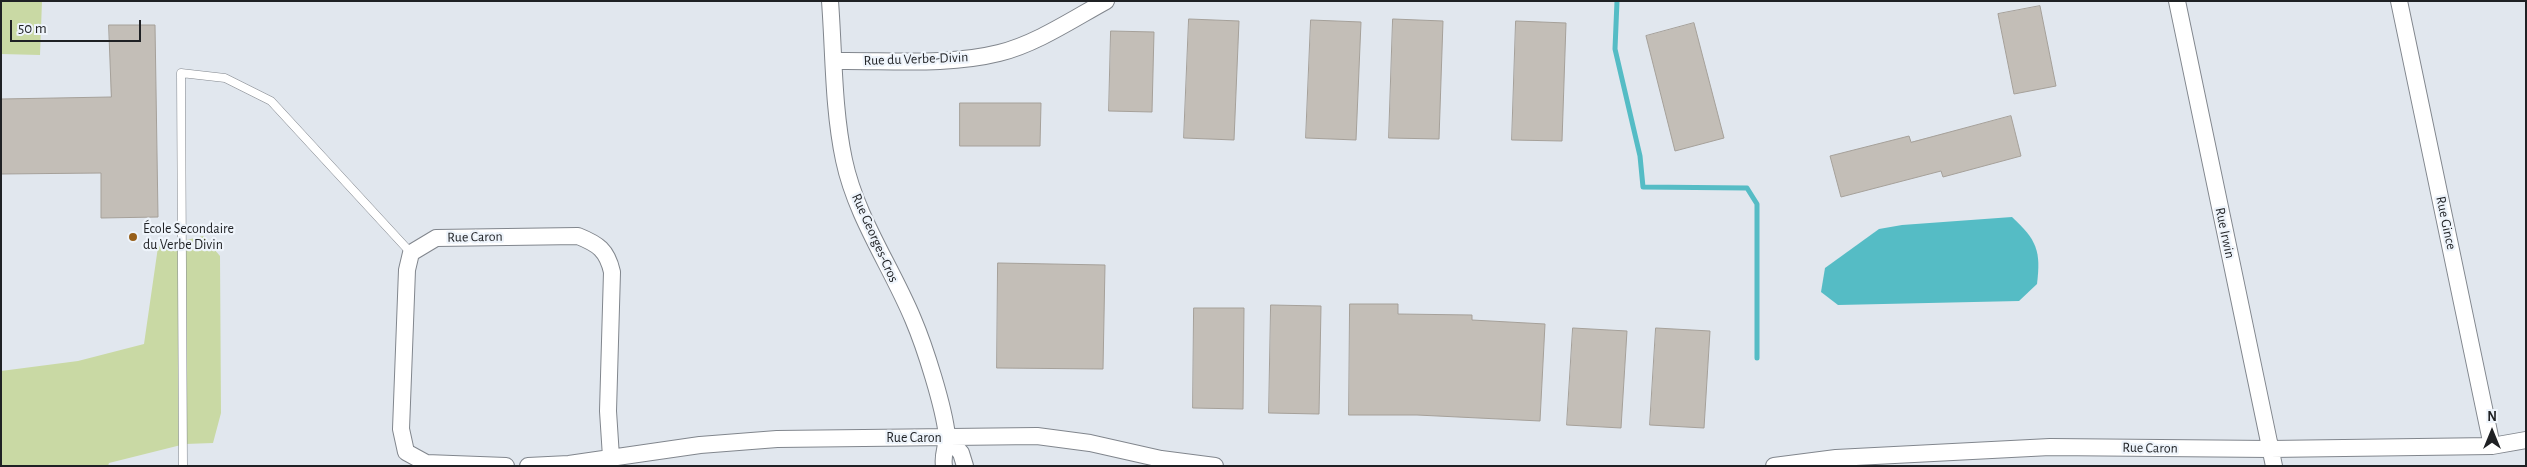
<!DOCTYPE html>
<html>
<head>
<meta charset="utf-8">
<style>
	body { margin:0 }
	#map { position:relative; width:2527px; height:467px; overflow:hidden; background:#e1e7ee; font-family:"Alegreya Sans",sans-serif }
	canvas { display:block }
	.frame { position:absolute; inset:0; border:2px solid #1f2124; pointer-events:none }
	.north { position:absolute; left:2467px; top:407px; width:50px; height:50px; -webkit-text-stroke:4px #eef4fb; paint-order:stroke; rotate:0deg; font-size:14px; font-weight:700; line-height:20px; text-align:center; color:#1f2124 }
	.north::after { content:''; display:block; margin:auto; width:18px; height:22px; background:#1f2124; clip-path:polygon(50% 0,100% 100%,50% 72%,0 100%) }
	.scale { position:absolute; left:10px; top:20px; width:131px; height:22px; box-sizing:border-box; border:2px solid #1f2124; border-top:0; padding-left:6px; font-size:15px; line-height:18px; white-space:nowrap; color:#1f2124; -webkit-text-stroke:4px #eef4fb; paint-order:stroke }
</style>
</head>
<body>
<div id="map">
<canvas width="2527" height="467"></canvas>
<div class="frame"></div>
<div class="north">N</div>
<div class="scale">50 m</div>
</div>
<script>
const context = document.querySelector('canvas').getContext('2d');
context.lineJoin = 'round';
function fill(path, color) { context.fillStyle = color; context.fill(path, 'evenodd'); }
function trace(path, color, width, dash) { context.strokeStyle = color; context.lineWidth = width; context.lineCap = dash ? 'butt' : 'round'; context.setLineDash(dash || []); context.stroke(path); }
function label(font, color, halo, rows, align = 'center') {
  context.font = font + ' "Alegreya Sans",sans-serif'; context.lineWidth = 4.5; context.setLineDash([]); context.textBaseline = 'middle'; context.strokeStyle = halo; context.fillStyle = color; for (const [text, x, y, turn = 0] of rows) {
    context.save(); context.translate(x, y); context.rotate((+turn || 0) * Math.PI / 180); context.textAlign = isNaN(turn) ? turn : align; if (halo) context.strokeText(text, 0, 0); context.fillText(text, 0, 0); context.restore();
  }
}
const green = new Path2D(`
	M1 1H42L40 55 1 54Z
	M203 236 220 256 221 413 213 443 185 444 109 463 108 466H1V371L78 361 144 344 158 247Z`);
const water = new Path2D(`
	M2012 217C2037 240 2041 251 2037 284L2019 301 1838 305 1821 292 1825 268 1879 229 1902 225Z`);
const stream = new Path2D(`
	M1617 1 1615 49 1640 156 1643 187 1747 188 1757 204V358`);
const building = new Path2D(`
	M2040 6 2056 86 2014 94 1998 14Z
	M1189 19 1239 21 1234 140 1184 138Z
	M1393 19 1443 21 1439 139 1389 138Z
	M1311 20 1361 22 1356 140 1306 138Z
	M1516 21 1566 23 1562 141 1512 140Z
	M1694 23 1724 138 1675 151 1646 36Z
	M109 25H155L158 217 101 218V173L1 174V99L111 97Z
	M1111 31 1154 32 1152 112 1109 111Z
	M960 103H1041L1040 146H960Z
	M2011 116 2021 156 1943 177 1941 171 1841 197 1830 156 1909 136 1911 142Z
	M998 263 1105 265 1103 369 997 368Z
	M1350 304H1398V314L1472 315V320L1545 324 1540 421 1417 415H1349Z
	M1271 305 1321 306 1319 414 1269 413Z
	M1194 308H1244L1243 409 1193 408Z
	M1573 328 1627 331 1621 428 1567 425Z
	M1656 328 1710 331 1704 428 1650 425Z`);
const lane = new Path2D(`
	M183 466 181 73 225 78 271 101 411 253`);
const street = new Path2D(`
	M830 1C834 54 833 108 844 160 856 217 891 266 913 319 925 347 944 407 947 436 947 446 942 455 944 466
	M2177 1 2274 466
	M2399 1 2492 446
	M834 61C888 60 947 66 999 53 1036 44 1073 19 1106 1
	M947 437 961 453 965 466
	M506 466 426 463 406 452 401 429 407 270 411 253 436 238 578 236C598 244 607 250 612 272L608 411 611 457
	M528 466 569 464 700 445 777 439 1037 436 1090 443 1161 459 1215 466
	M1774 466 1836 458 2050 447 2270 449 2492 446 2526 440`);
const markers = [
	[133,237,5,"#975f1a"]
];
const streetNames = [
	["Rue du Verbe-Divin",916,59,-2],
	["Rue Gince",2446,223,78],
	["Rue Irwin",2225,233,78],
	["Rue Caron",475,237,-1],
	["Rue Georges-Cros",875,238,66],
	["Rue Caron",914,438],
	["Rue Caron",2150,448,1]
];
const poiNames = [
	["École Secondaire",143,229],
	["du Verbe Divin",143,245]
];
fill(green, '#c9d9a4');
fill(water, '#55bcc5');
trace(stream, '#55bcc5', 5);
fill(building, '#c3beb7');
trace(building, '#a5a099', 1);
trace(lane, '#81868d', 9);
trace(street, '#81868d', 18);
trace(lane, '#fff', 8);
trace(street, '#fff', 16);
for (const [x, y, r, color] of markers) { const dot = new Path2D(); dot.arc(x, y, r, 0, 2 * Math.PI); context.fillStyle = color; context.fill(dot); trace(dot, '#eef4fb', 2); }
label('14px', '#1f2124', '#eef4fb', streetNames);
label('14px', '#1f2124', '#eef4fb', poiNames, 'left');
</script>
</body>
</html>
